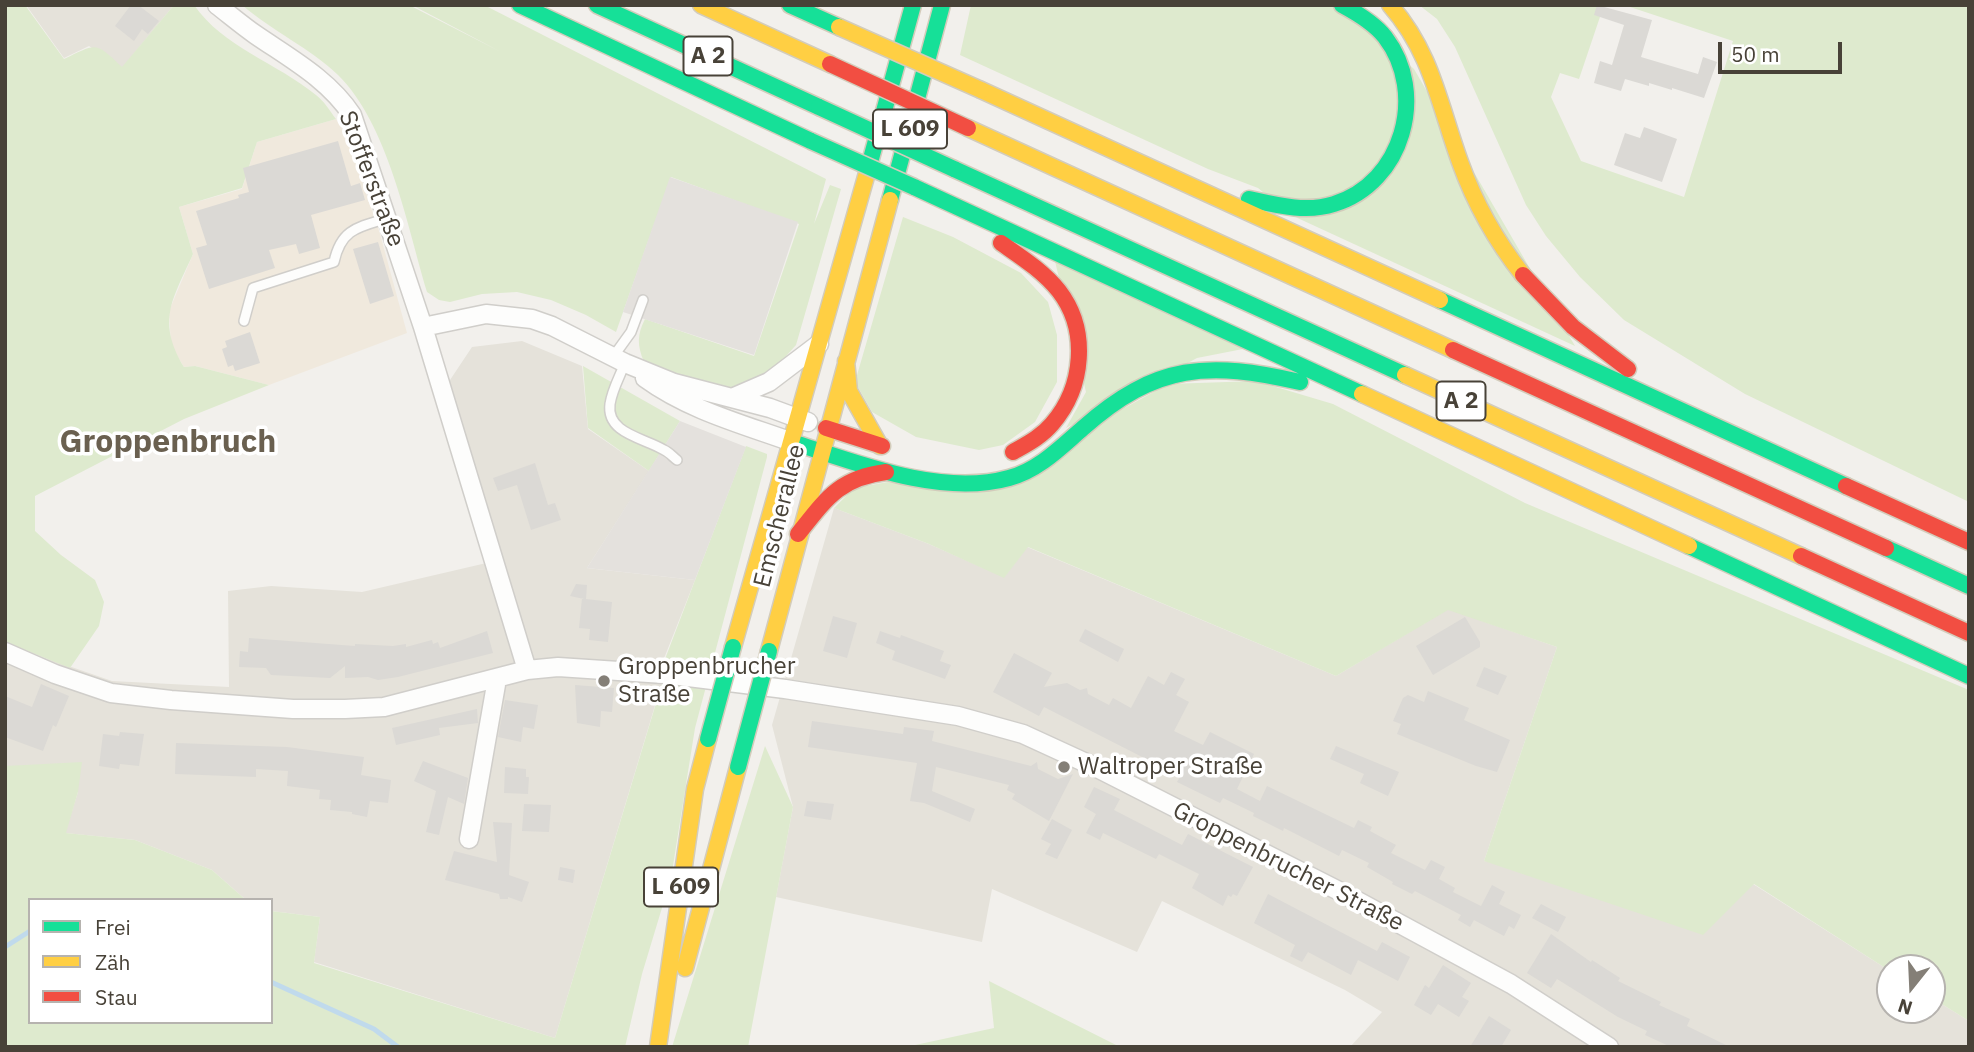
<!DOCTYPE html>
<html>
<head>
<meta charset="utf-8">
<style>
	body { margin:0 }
	#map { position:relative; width:1974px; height:1052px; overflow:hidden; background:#f2f0ec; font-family:"IBM Plex Sans",sans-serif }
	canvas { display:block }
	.frame { position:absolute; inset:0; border:7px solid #484238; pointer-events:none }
	.legend { position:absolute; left:28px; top:898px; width:245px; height:126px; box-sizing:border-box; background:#fff; border:2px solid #b6b3af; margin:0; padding:9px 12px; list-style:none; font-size:21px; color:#484238 }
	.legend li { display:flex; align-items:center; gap:14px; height:35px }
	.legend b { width:35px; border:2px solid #b6b3af }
	.north { position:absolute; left:1876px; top:954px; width:70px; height:70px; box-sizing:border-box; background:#fff; border:2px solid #b6b3af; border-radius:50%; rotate:198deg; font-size:19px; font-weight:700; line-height:28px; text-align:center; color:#484238 }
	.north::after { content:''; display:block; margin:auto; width:24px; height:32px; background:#847f77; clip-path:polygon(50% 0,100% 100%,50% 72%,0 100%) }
	.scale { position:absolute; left:1718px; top:42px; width:124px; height:32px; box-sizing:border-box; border:4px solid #484238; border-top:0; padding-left:9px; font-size:21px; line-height:24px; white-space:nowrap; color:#484238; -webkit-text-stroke:5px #fff; paint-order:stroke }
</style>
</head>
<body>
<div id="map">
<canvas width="1974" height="1052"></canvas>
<div class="frame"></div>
<ul class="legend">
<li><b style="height:9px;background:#16e098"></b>Frei</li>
<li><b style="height:9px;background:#ffcf43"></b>Zäh</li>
<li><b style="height:9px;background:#f24e42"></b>Stau</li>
</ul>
<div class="north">N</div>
<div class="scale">50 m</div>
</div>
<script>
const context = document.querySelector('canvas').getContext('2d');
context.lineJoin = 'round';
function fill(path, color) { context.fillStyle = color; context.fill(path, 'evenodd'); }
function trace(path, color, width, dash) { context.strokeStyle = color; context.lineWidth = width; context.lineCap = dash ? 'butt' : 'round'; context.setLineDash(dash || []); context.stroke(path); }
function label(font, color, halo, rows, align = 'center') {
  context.font = font + ' "IBM Plex Sans",sans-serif'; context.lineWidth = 7; context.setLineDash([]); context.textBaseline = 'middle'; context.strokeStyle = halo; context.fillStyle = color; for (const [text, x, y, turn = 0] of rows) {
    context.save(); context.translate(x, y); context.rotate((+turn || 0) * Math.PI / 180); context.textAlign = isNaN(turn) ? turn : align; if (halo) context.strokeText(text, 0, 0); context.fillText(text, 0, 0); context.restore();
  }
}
const residential = new Path2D(`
	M26 5H174L122 68 89 46 64 58Z
	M522 341 582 366 588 429 649 471 587 568 695 580 661 666 663 679 555 1038 314 962 320 917 271 911V900H246L212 870 135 840 65 833 78 792 5 766V644L112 681 229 687 228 591 271 586 362 592 495 561 442 392 472 347Z
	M834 508 929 544 1004 577 1027 547 1336 676 1448 609 1557 647 1484 861 1753 884 1890 971V1010H1932V998L1969 1021V1047H1350L1382 1012 1345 990 1162 901 1137 952 992 889 982 942 776 897 793 807 772 725Z`);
const commercial = new Path2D(`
	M336 119 347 137 380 234 407 333 269 385 195 366 184 367 171 346 169 311 193 254 179 207 242 189 257 142Z`);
const green = new Path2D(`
	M5 5H25L64 59C97 43 95 41 122 67L174 5H194C223 47 277 63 316 95 324 101 330 111 336 119L257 142 242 188 179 207 193 254C173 299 156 320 184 367L195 366 269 385 184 419 35 496V531L61 555 95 580 104 602 99 626 70 668 5 642Z
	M242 5H409L501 52 412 5H484L826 179 814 224 830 185 841 189 796 345 772 372 750 384 727 388 668 374 644 362C637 345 637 335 645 319L754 356 799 224 671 177 616 332 586 315 551 300 517 292 482 294 450 302 439 300 427 292C407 225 388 124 338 75 310 48 272 31 242 5Z
	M971 5H1342L1414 69 1575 346 1291 215 1258 188 1208 169 960 55Z
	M1419 5H1604L1579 79 1560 73 1551 97 1581 161 1684 197 1733 41 1624 5H1969V502L1745 394 1624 320 1580 277 1546 236 1526 205 1455 47 1437 19Z
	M903 217 953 237 1021 273 1048 302 1057 335V382L1035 422 1003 445 979 450 916 437 872 412 855 382Z
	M1054 257 1248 348 1197 358 1066 428 1086 392Z
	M583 366 680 421 649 471 588 428Z
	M1256 381 1333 404 1525 503 1969 690V1021L1932 998V968H1890V971L1754 884 1703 935 1484 861 1557 647 1448 610 1336 676 1028 547 1004 578 929 544 834 508 854 488 888 482 970 493 1168 384Z
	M746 446 767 454V457L695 728 671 878 642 974 625 1047H5V766L82 762 78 792 66 833 135 840 212 870 246 900H30V1022H271V911L320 917 314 963 555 1038 663 680 662 667Z
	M765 746 793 807 748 1047H672Z
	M989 981 1120 1047H906L994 1028Z`);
const parking = new Path2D(`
	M670 177 798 222 754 355 623 312Z
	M680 421 746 447 695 580 587 568Z`);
const stream = new Path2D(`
	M5 947 30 931
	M271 982 374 1029 398 1047`);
const building = new Path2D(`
	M131 5H138L159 21 148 34 142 29 134 41 115 26Z
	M1597 5 1652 20 1641 57 1698 74 1703 57 1717 62 1704 98 1672 88V90L1649 83V86L1625 79 1621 91 1594 83 1600 61 1612 65 1624 25 1594 15Z
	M1644 127 1677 139 1662 182 1614 165 1625 133 1640 138Z
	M338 141 351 186 360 183 365 200 311 215 320 248 299 254 296 244 269 250 275 268 209 289 196 248 207 245 196 211 239 198 238 195 249 192 243 168Z
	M378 242 394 296 370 304 353 249Z
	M250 332 260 363 235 371 233 365 228 367 222 349 227 347 225 341Z
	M535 463 548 505 555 503 561 520 531 530 517 485 498 491 493 478Z
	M576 584 587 585 586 599 612 602 608 642 589 640 590 629 579 628 582 598 584 599 570 596Z
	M833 616 857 623 847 658 823 651Z
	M1465 617 1480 642V647L1433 675 1416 646Z
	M1085 629 1124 649 1118 662 1079 641Z
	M487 631 493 653 398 677 378 680 368 677 345 678V666L330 678 271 675 266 668 239 667 240 651 248 652 249 638 355 646V644L393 646 406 644V647L432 640 433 644 438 642 440 648Z
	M880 631 900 638 901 635 944 651 940 661 951 665 945 679 892 660 895 651 876 643Z
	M1014 653 1052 673 1044 687 1067 683 1080 690 1087 688 1088 694 1109 705 1113 698 1131 708 1148 676 1164 685 1171 672 1185 679 1176 695 1189 702 1174 731 1203 745 1210 732 1254 754 1237 789 1260 801 1267 786 1354 828 1358 820 1372 827 1370 831 1396 845 1391 853 1425 870 1431 860 1445 867 1439 879 1455 888 1453 892 1481 906 1492 885 1505 892 1499 904 1521 915 1514 929 1509 926 1504 936 1474 920 1470 927 1458 920 1461 915 1415 891 1412 894 1392 884 1393 882 1367 867 1369 863 1342 850 1339 856 1284 828 1283 831 1253 816 1254 813 1223 798 1220 803 1177 782 1180 777 1152 762 1044 707 1039 716 993 692Z
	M1484 667 1507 676 1498 695 1476 686Z
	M41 684 69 696 56 727 53 725 43 751 5 737V696L32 707Z
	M575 685 614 688 612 712 601 711 600 727 577 723Z
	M1428 691 1469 708 1464 720 1510 740 1497 772 1476 766 1397 734 1401 724 1393 721 1403 698 1408 695 1424 702Z
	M505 700 538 705 534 729 523 727 521 742 498 737Z
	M477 709 478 723 439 728 440 735 396 745 392 728Z
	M812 721 903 734 904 727 934 731 932 741 1031 766 1037 762 1038 769 1058 779 1073 774 1049 821 1012 799 1015 794 1007 790 1009 785 936 767 932 791 975 809 970 822 924 803 910 801 917 763 808 747Z
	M120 732 144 734 139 766 120 764 119 769 99 766 103 734 119 736Z
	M176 743 287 747 364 757 361 775 391 780 388 803 370 801 367 817 352 814V812L330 810 331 800 319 799 320 790 287 786 288 771 256 769V777L175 774Z
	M1336 746 1399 772 1388 796 1360 783 1364 774 1330 759Z
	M423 761 468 778 464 804 448 797 439 835 426 832 436 791 414 781Z
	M505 767 526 769V777H529L528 794 504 793Z
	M1094 787 1120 799 1114 810 1182 845 1188 834 1253 867 1237 896 1233 894 1231 897 1228 895 1223 906 1192 888 1199 874 1159 854 1156 859 1103 833 1100 840 1086 833 1096 814 1084 807Z
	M807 801 834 804 831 820 804 816Z
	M524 804 551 805 549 832 522 831Z
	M1052 819 1072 830 1057 859 1045 854 1051 844 1041 839Z
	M493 822 512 823 509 875 529 882 522 902 508 897V899H500L499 894 445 880 454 851 497 862Z
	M560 867 575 870 573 883 558 880Z
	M1268 894 1377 951 1382 942 1410 957 1398 981 1358 960 1351 975 1308 952 1302 962 1290 956 1295 945 1254 923Z
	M1541 904 1566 917 1558 932 1532 918Z
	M1551 934 1591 962 1592 960 1620 978 1618 981 1661 1002 1659 1005 1690 1019 1687 1026 1730 1047H1671L1645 1035 1647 1031 1618 1017 1557 979 1551 988 1527 973Z
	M1443 965 1471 983 1462 997 1469 1001 1459 1017 1438 1004 1431 1015 1414 1005 1425 985 1429 988Z
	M1489 1016 1511 1030 1501 1047H1470Z`);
const lane = new Path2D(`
	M244 321 253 288 334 262C341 229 358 227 388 218
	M613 357 631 332 643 300
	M625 363C620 376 612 390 610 404 606 434 645 438 664 450 669 452 673 457 677 460`);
const street = new Path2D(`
	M217 5C230 15 243 26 256 35 291 59 328 79 352 115L423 327 527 670
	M423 327 486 314 532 319 552 326 625 363 674 383 770 408 808 422
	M645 378C689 410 742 424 792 442
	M732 398 769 382 819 344
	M5 652 55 674 111 693 171 700 293 709H345L384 707 527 670 558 667 664 674 785 689 958 716 1023 734 1097 768 1339 891 1511 984 1609 1047
	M469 839 497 679`);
const fast = new Path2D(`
	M520 5 811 141
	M597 5 819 107
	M790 5 839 27
	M869 166 913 5
	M954 169 1405 375
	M914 187 1362 394
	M1249 199C1276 205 1306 213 1334 204 1403 183 1428 93 1385 37 1374 23 1357 13 1342 5
	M890 200 942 5
	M1440 300 1846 486
	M792 442C857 463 941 497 1009 478 1039 470 1061 447 1083 428 1156 363 1209 361 1300 382
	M1689 546 1969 676
	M1886 548 1969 586`);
const slow = new Path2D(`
	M701 5 830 64
	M1390 5C1432 53 1439 104 1460 162 1475 204 1496 241 1523 275
	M981 90 1440 300
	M968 128 1453 350
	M846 361 849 391 880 446
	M1405 375 1801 556
	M1362 394 1689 546
	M733 647 869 166
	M769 651 890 200
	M685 968 738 767
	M658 1047 695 789 708 739`);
const jam = new Path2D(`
	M1001 243C1021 257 1043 271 1059 291 1089 330 1084 387 1052 424 1041 437 1027 444 1013 452
	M1523 275 1573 327 1628 369
	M1453 350 1886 548
	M826 428 882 446
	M1846 486 1969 542
	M798 534C826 499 839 478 886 472
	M1801 556 1969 633`);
const fastBridge = new Path2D(`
	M819 107 954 169
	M811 141 914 187
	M708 739 733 647
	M738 767 769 651`);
const slowBridge = new Path2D(`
	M839 27 981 90`);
const jamBridge = new Path2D(`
	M830 64 968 128`);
const markers = [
	[604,681,7,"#847f77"],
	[1064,767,7,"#847f77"]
];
const shields = [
	[708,56,49],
	[910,129,74],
	[1461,401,49],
	[681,887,74]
];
const shieldNames = [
	["A 2",708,56],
	["L 609",910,129],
	["A 2",1461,401],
	["L 609",681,887]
];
const streetNames = [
	["Stofferstraße",371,179,69],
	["Emscherallee",780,516,-76],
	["Groppenbrucher Straße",1288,867,27]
];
const poiNames = [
	["Groppenbrucher",618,667],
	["Straße",618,695],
	["Waltroper Straße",1078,767]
];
const districtNames = [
	["Groppenbruch",168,443]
];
fill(residential, '#e5e2da');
fill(commercial, '#f0e9dd');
fill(green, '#deeace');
fill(parking, '#e4e1dd');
trace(stream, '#c0daec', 5);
fill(building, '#dbd9d5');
trace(lane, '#d0ceca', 12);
trace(street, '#d0ceca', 21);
trace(fast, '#d3ccbb', 19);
trace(slow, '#d3ccbb', 19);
trace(jam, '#d3ccbb', 19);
trace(lane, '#fdfdfc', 9);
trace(street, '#fdfdfc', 18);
trace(fast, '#16e098', 16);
trace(slow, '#ffcf43', 16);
trace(jam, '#f24e42', 16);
trace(fastBridge, '#d3ccbb', 19, []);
trace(slowBridge, '#d3ccbb', 19, []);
trace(jamBridge, '#d3ccbb', 19, []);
trace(fastBridge, '#16e098', 16);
trace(slowBridge, '#ffcf43', 16);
trace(jamBridge, '#f24e42', 16);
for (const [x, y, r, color] of markers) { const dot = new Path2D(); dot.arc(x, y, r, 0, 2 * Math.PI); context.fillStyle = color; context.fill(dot); trace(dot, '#fff', 2.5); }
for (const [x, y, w] of shields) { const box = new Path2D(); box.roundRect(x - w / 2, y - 19.5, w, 39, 5); context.fillStyle = '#fff'; context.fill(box); trace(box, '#484238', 2); }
label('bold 23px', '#484238', null, shieldNames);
label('24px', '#484238', '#fff', streetNames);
label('24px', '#484238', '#fff', poiNames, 'left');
label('bold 32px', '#6a6050', '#fff', districtNames);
</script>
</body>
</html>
